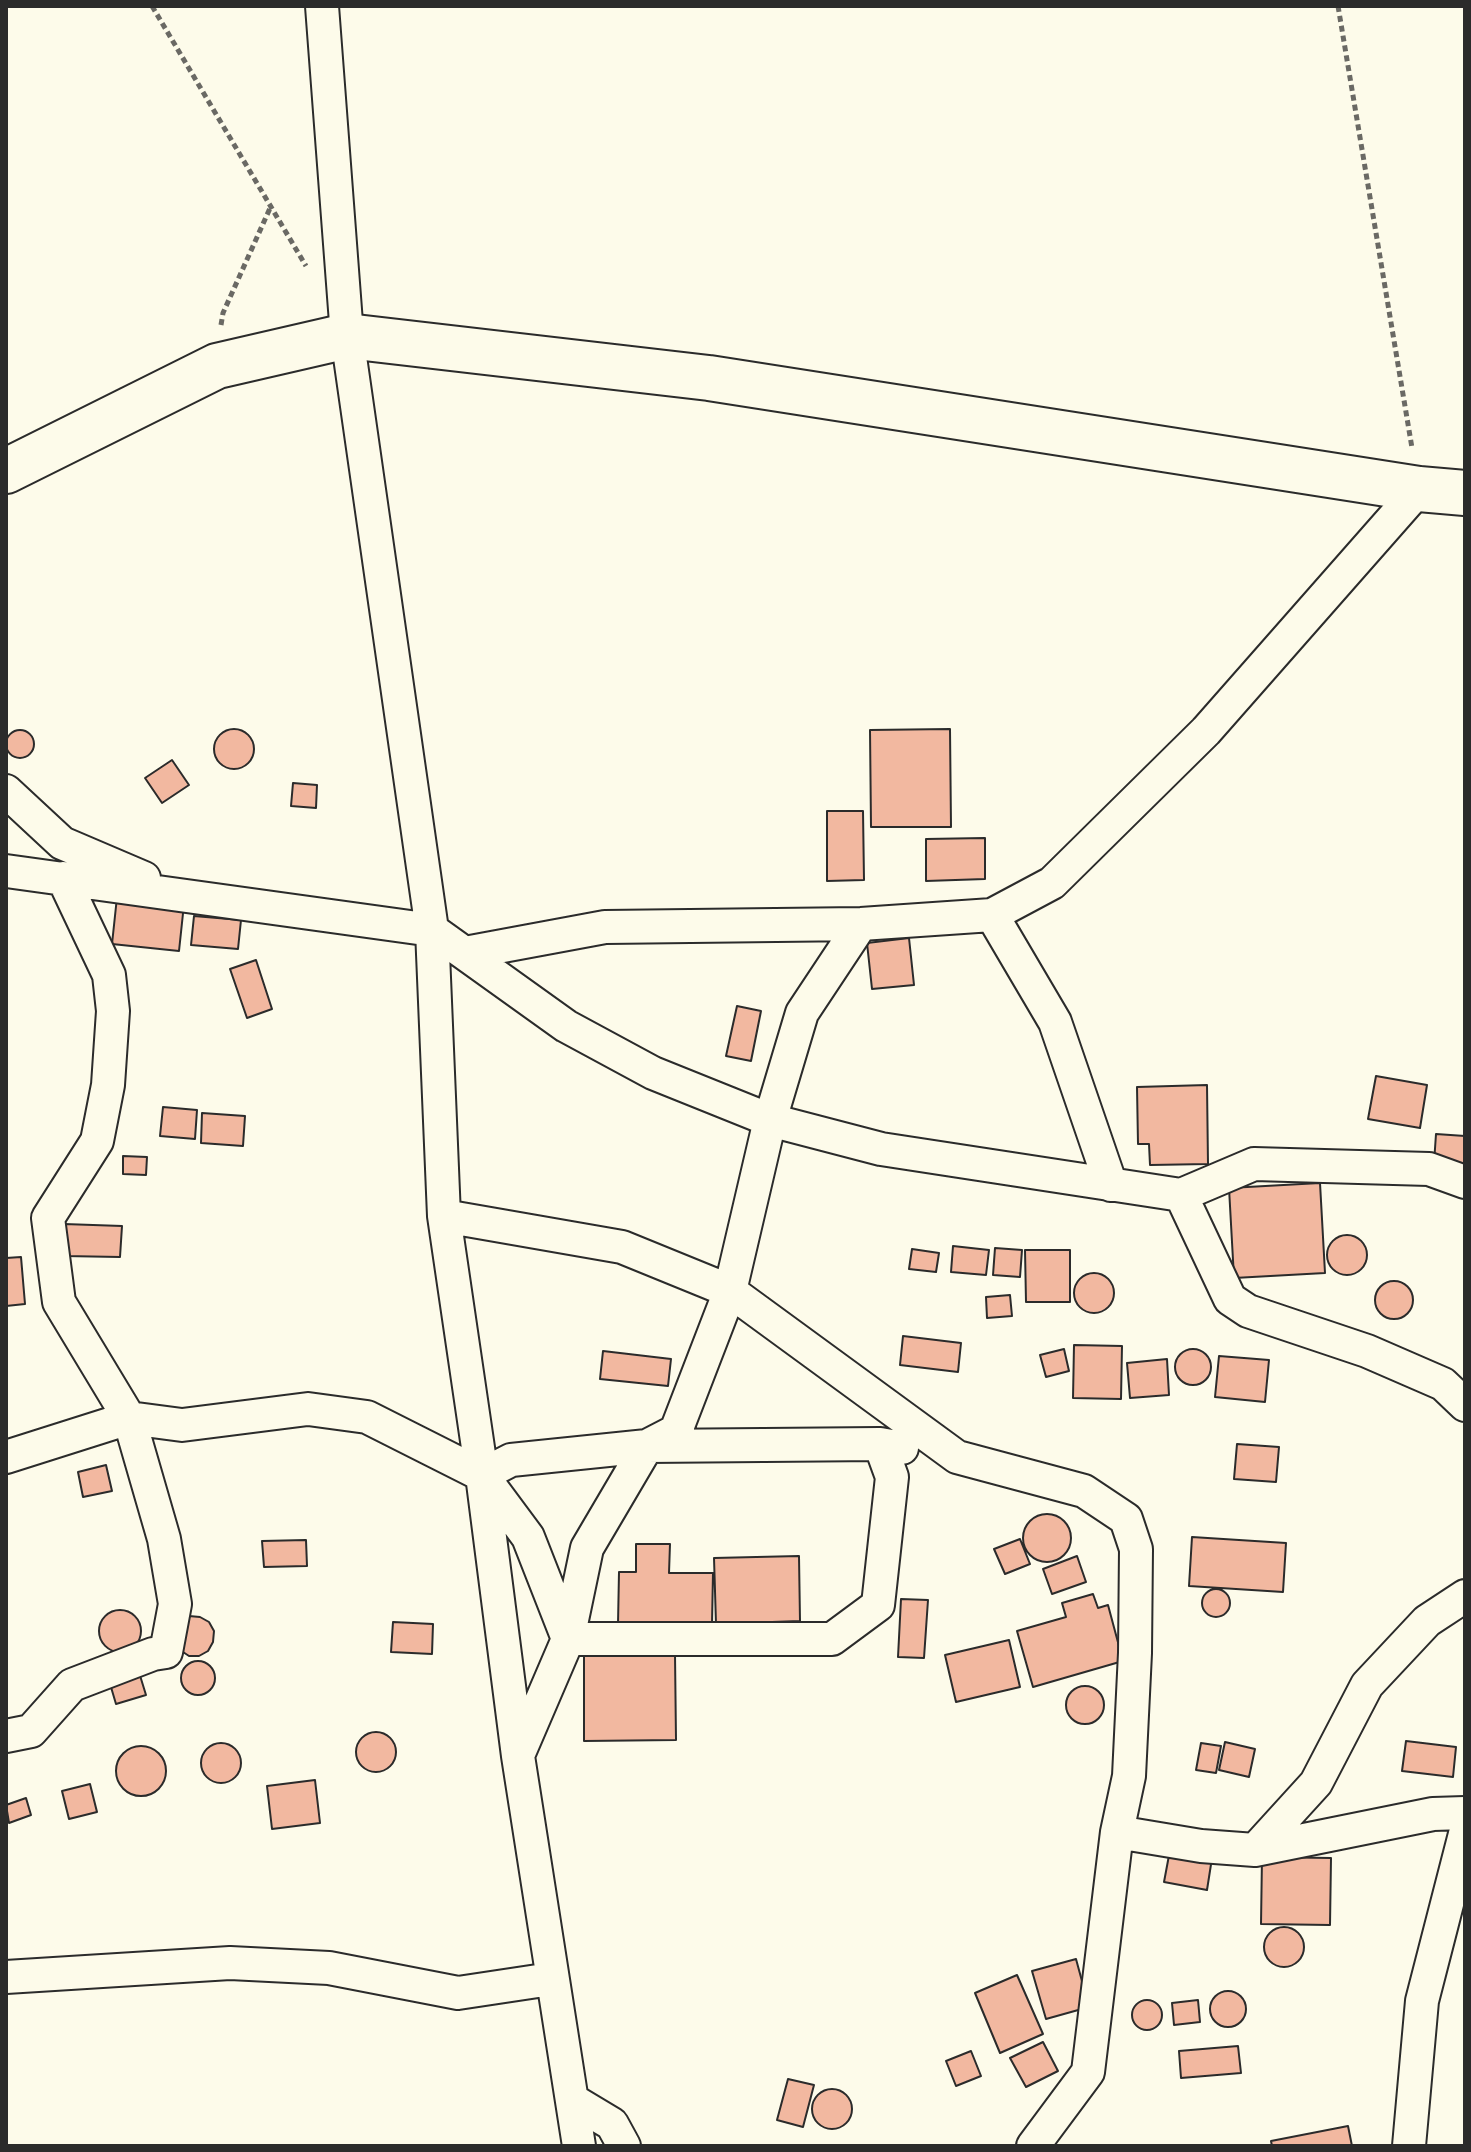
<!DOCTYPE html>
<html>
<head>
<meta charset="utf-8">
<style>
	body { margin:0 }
	#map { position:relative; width:1471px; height:2152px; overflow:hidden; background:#fdfbea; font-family:"Noto Sans",sans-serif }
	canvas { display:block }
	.frame { position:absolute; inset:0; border:8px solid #2b2b2b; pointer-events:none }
</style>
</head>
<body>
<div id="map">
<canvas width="1471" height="2152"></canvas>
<div class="frame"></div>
</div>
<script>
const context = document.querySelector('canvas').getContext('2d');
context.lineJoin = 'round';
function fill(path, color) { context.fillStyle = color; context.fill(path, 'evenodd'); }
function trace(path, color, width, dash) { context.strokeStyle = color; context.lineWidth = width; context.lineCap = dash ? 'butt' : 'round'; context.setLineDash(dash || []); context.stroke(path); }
const building = new Path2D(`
	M950 729 951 827H871L870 730Z
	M214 749a20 20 0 1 1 40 0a20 20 0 1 1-40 0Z
	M6 744a14 14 0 1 1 28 0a14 14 0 1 1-28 0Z
	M172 760 189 785 162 803 145 778Z
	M293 783 317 785 316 808 291 806Z
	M827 811H863L864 880 827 881Z
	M985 838V879L926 881V839Z
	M117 897 184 904 179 951 112 944Z
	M194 916 241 920 238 949 191 945Z
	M909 938 914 985 872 989 867 943Z
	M256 960 272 1009 247 1018 230 969Z
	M737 1006 761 1011 751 1061 726 1056Z
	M1376 1076 1427 1085 1420 1128 1368 1119Z
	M1207 1085 1208 1164 1150 1165 1149 1144H1138L1137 1087Z
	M163 1107 197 1110 195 1139 160 1136Z
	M202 1113 245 1116 243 1146 201 1143Z
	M1436 1134 1465 1136V1164L1434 1163Z
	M123 1156 147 1157 146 1175 123 1174Z
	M1320 1183 1325 1273 1234 1278 1229 1188Z
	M64 1224 122 1226 120 1257 64 1256Z
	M1327 1255a20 20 0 1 1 40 0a20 20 0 1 1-40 0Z
	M953 1246 989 1250 986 1275 951 1272Z
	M995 1248 1022 1250 1020 1277 993 1275Z
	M912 1249 939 1253 936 1272 909 1269Z
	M1025 1250H1070V1302H1026Z
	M21 1257 25 1304 6 1306V1258Z
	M1074 1293a20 20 0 1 1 40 0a20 20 0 1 1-40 0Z
	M1375 1300a19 19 0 1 1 38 0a19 19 0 1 1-38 0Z
	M1010 1295 1012 1316 987 1318 986 1297Z
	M903 1336 961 1343 958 1372 900 1365Z
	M1074 1345 1122 1346 1121 1399 1073 1398Z
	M1064 1349 1069 1371 1046 1377 1040 1355Z
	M1175 1367a18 18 0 1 1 36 0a18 18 0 1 1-36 0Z
	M603 1351 671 1359 668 1386 600 1379Z
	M1219 1356 1269 1360 1265 1402 1215 1397Z
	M1167 1359 1169 1395 1130 1398 1127 1363Z
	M1237 1444 1279 1447 1276 1482 1234 1479Z
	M106 1465 112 1491 83 1497 78 1472Z
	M1023 1538a24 24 0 1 1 48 0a24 24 0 1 1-48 0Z
	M1192 1537 1286 1543 1283 1592 1189 1586Z
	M1020 1539 1030 1564 1005 1574 994 1549Z
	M306 1540 307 1566 264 1567 262 1541Z
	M636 1544H670L669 1573H713L712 1624H618L619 1572H636Z
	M799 1556 800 1621 716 1624 714 1558Z
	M1077 1556 1086 1582 1052 1594 1043 1569Z
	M1202 1603a14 14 0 1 1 28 0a14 14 0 1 1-28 0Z
	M1093 1594 1098 1608 1108 1605 1123 1661 1033 1687 1017 1631 1066 1617 1062 1603Z
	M901 1599 928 1600 924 1658 898 1657Z
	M99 1631a21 21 0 1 1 42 0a21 21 0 1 1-42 0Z
	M189 1616 200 1617 209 1622 214 1631 213 1642 208 1651 199 1656H189L180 1650V1622Z
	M393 1622 433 1624 432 1654 391 1652Z
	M1009 1640 1020 1687 956 1702 945 1655Z
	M675 1654 676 1740 584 1741V1655Z
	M181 1678a17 17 0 1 1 34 0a17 17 0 1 1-34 0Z
	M138 1669 146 1695 116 1704 108 1677Z
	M1066 1705a19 19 0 1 1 38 0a19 19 0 1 1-38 0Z
	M356 1752a20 20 0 1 1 40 0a20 20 0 1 1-40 0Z
	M1406 1741 1456 1747 1453 1777 1402 1771Z
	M1225 1742 1255 1749 1249 1777 1219 1770Z
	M1201 1743 1221 1746 1216 1773 1196 1770Z
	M201 1763a20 20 0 1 1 40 0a20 20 0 1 1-40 0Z
	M116 1771a25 25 0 1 1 50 0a25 25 0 1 1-50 0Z
	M315 1780 320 1823 272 1829 267 1786Z
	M90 1784 97 1812 69 1819 62 1791Z
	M26 1798 31 1815 9 1823 6 1805Z
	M1170 1850 1212 1858 1207 1890 1164 1882Z
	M1262 1857 1331 1858 1330 1925 1261 1924Z
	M1264 1947a20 20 0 1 1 40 0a20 20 0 1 1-40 0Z
	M1076 1959 1089 2007 1046 2019 1032 1971Z
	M1017 1975 1043 2034 1000 2053 975 1993Z
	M1210 2009a18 18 0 1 1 36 0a18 18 0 1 1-36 0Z
	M1198 2000 1200 2022 1174 2025 1172 2003Z
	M1132 2015a15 15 0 1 1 30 0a15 15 0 1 1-30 0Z
	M1043 2042 1058 2071 1026 2087 1010 2058Z
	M1238 2046 1241 2073 1181 2078 1179 2051Z
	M971 2051 981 2076 956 2086 946 2061Z
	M788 2079 814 2085 803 2127 777 2120Z
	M812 2109a20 20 0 1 1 40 0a20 20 0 1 1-40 0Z
	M1348 2126 1352 2146H1272L1271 2141Z`);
const path = new Path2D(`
	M152 6 306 266
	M1338 6 1412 448
	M221 325 223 313 271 206`);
const street = new Path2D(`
	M322 6 347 336 432 930 444 1216 482 1475 518 1756 579 2146
	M6 791 62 843 144 878
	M6 871 432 930 566 1026 653 1073 770 1120 881 1149 1181 1195 1254 1164 1429 1169 1465 1182
	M992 915 1055 1022 1111 1185
	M465 953 605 927 861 924 992 915 1052 883 1206 731 1419 489
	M1181 1195 1230 1299 1248 1311 1367 1351 1443 1384 1465 1405
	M444 1216 622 1247 730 1291 957 1457 1084 1491 1126 1519 1136 1549 1135 1653 1129 1776 1117 1832 1088 2072 1033 2146
	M6 1457 129 1418 182 1425 308 1409 367 1417 482 1475 528 1537 568 1639H832L878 1605 892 1477 880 1444
	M482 1475 511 1460 647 1446 676 1431 730 1291 770 1120 802 1013 861 924
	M6 1736 31 1731 72 1685 153 1654 166 1652 175 1604 164 1539 129 1418 59 1302 48 1218 97 1141 108 1085 113 1011 109 975 63 878
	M519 1753 568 1639 587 1548 647 1446 880 1444 902 1448
	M1117 1832 1201 1846 1255 1850 1433 1814 1465 1813
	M1255 1850 1316 1783 1367 1685 1427 1621 1465 1596
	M6 1977 230 1963 329 1968 458 1993 551 1979
	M572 2100 612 2124 624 2146
	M1409 2146 1422 2001 1465 1834`);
const secondary = new Path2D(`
	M6 471 217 366 347 336 709 378 1419 489 1465 493`);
fill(building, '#f2b8a0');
trace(building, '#2b2b2b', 2);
trace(street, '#2b2b2b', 36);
trace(secondary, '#2b2b2b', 48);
trace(path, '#6a6964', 5, [6, 4]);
trace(street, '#fdfbea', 32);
trace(secondary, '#fdfbea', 44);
</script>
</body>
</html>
